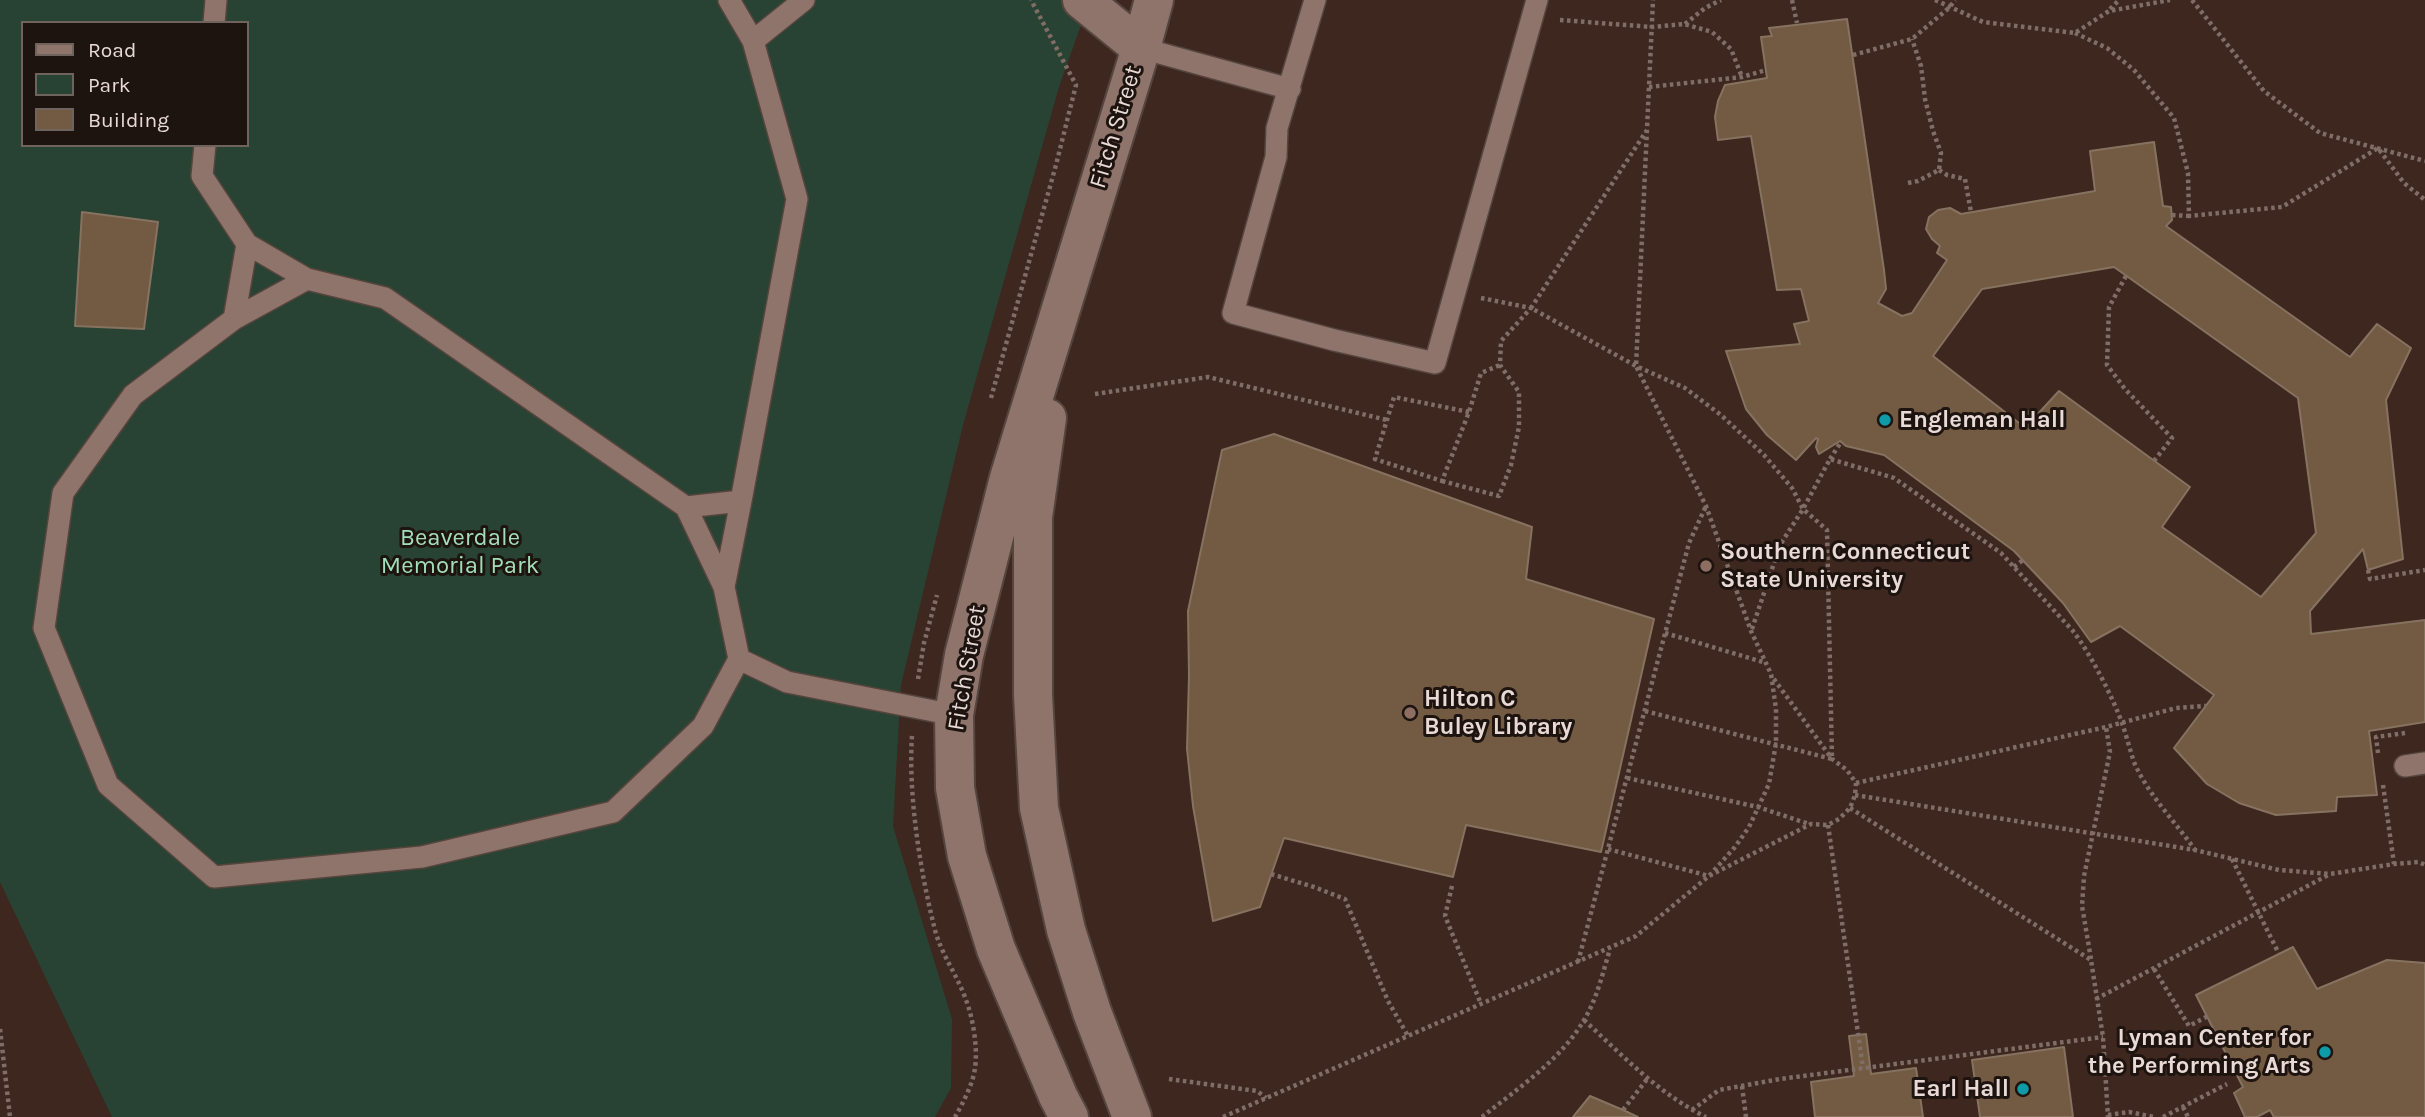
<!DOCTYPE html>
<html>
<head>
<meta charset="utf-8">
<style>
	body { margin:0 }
	#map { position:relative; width:2425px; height:1117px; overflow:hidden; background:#3d271f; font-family:Karla,sans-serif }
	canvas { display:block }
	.legend { position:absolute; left:21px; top:21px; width:228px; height:126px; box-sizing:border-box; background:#1d130f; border:2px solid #6f635e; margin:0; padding:9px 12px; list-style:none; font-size:21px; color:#e9dad5 }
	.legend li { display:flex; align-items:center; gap:14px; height:35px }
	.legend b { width:35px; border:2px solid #6f635e }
</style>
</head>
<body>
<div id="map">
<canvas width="2425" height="1117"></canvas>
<ul class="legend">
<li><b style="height:9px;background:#8f746b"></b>Road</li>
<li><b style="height:19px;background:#284333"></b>Park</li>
<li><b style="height:19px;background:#735a42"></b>Building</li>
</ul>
</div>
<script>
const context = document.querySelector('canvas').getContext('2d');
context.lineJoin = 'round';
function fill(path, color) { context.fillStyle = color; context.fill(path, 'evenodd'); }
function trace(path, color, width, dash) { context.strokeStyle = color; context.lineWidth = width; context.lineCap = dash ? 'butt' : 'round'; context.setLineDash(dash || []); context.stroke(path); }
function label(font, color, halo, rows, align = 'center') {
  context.font = font + ' Karla,sans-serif'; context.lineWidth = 6; context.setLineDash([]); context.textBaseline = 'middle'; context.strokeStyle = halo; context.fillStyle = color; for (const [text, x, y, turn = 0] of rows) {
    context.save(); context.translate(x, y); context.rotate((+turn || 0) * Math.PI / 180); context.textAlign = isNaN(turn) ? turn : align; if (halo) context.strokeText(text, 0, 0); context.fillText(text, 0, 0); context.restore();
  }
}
const green = new Path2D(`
	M0 0H1090L1059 87 963 425 901 685 893 826 952 1019 951 1088 935 1117H112L0 882ZM23 23H247V145H23Z`);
const building = new Path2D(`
	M1847 19 1884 270 1886 289 1878 303 1902 316 1912 313 1947 260 1937 253 1940 246 1932 239 1926 229 1929 217 1938 210 1950 208 1961 214 2095 191 2090 151 2154 142 2163 206 2171 207 2172 220 2166 226 2350 357 2377 324 2411 348 2386 400 2403 559 2368 570 2363 549 2310 611 2311 634 2425 620V722L2369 731 2377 795 2337 797 2336 811 2276 815 2239 803 2207 784 2174 748 2214 695 2120 626 2091 642 2063 603 2014 551 1884 455 1846 446 1840 441 1819 454 1816 447 1818 439 1816 438 1796 460 1767 435 1746 409 1726 351 1800 344 1794 324 1809 321 1801 289 1777 290 1751 136 1718 140 1715 117 1718 101 1725 85 1767 78 1761 37 1772 36 1769 28ZM2114 267 2298 398 2316 533 2261 597 2162 527 2190 487 2059 391 2036 416 2030 410 2019 423 1933 356 1982 289Z
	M82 212 158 222 144 329 75 326Z
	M1274 434 1532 527 1526 579 1654 619 1601 852 1466 825 1453 877 1284 838 1260 907 1213 921 1193 806 1187 749 1189 676 1188 611 1222 450Z
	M2293 947 2317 989 2387 960 2425 963V1117H2274L2270 1110 2257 1117H2245L2234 1093 2243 1087 2196 995Z
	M1866 1034 1871 1074 1916 1068 1923 1117H1815L1811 1082 1854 1076 1849 1036Z
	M2064 1047 2073 1117H1980L1972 1060Z
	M1590 1096 1623 1110 1638 1117H1573Z`);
const path = new Path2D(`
	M1792 0 1797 23
	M1935 0 1983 22 2075 33 2109 11 2170 0
	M2192 0 2264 91 2320 133 2425 161
	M2110 9 2119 0
	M1560 20 1652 27 1684 24 1712 32 1731 49 1742 77
	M1685 24 1705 8 1721 0
	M2075 33 2107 48 2134 70 2174 118 2188 173 2189 216 2282 207 2378 148 2404 183 2425 200
	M1853 55 1912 39 1949 8 1955 0
	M1649 87 1742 77 1766 70
	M1939 170 1947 175 1965 179 1971 212
	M1908 183 1918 181 1939 170 1941 153 1933 131 1925 99 1921 66 1912 39
	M2172 215 2189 216
	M2126 276 2109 307 2107 365 2125 389 2172 438 2154 461
	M1481 298 1531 308
	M1095 394 1208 377 1387 420
	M991 398 1056 165 1076 85 1031 0
	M1469 412 1394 397 1375 459 1442 481 1469 412 1481 373 1500 365
	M1830 459 1841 442
	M1442 481 1499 496 1511 465 1519 427V392L1500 365 1501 341 1531 308
	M2014 567 2023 560
	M2368 570 2370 579 2425 570
	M1752 629 1780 545 1803 509 1830 459 1894 478 2001 553 2073 631C2090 653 2114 699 2123 726 2127 738 2130 750 2134 762 2148 795 2175 821 2195 850
	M1665 633 1763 662
	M918 679 924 643 937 595
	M1645 711 1832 759 1827 530 1803 509 1792 488 1764 455 1721 415 1685 388 1636 366 1531 308 1647 130
	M912 736C908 794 920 870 934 926 940 953 957 974 966 1000 973 1018 978 1048 975 1068 973 1084 963 1103 955 1117
	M2378 753 2376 737 2405 733
	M1627 778 1758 807 1809 824
	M1856 783 2106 727 2176 708 2206 706
	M2383 785 2394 864
	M1855 795 2195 850 2279 870 2330 874 2394 864 2419 862 2425 865
	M1850 808 2091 960 2103 1037 2108 1117
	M1828 825 1863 1068
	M1608 849 1709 876 1811 824 1828 825 1839 819 1850 808 1855 795 1856 783 1847 770 1832 759 1771 675
	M2232 859 2279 954
	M1271 874 1314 887 1345 899 1388 1001 1408 1036
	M1452 886 1445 916 1481 1004
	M2091 959 2082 906 2084 876 2110 752 2106 727
	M1578 962 1689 543 1706 506
	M2154 969 2189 1026 2208 1016
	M2096 999 2330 874
	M1584 1020C1622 1055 1659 1094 1706 1117
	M0 1029 10 1117
	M1169 1079 1257 1091 1266 1098
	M1742 1086 1746 1117
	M2183 1107 2188 1117
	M1623 1110 1648 1078
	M1692 1110 1719 1090 1780 1079 2103 1037
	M2108 1115 2129 1112 2154 1117
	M1223 1117 1636 936 1709 876 1735 847 1749 827 1769 784 1776 743V709L1771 674 1751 631 1706 506 1636 366 1653 0
	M1482 1117C1517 1089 1561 1060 1584 1020 1597 999 1603 972 1610 949
	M2163 1117 2227 1084`);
const lane = new Path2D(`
	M1315 0 1277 128 1276 157 1233 313 1334 340 1435 363 1537 0
	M214 23 216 0
	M753 41 804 0
	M1141 48 1290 89
	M205 145 202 176 247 244 307 279
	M307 279 385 298 686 507 724 587 739 659 703 726 613 812 422 857 214 877 108 785 44 628 63 493 133 395 234 319Z
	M234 319 247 244
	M686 507 741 501 797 199 753 41 729 0
	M724 587 741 501
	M739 659 787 682 954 715
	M2405 766 2425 763`);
const secondary = new Path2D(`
	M1082 0 1141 48
	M1047 418 1033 517V695L1039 808 1066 930 1092 1012 1132 1117
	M1069 1117 1058 1096 996 949 967 856 955 788 954 715 964 655 1009 478 1141 48 1154 0`);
const markers = [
	[1885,420,7,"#0f9aa8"],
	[1706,566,7,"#8d6e63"],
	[1410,713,7,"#8d6e63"],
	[2325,1052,7,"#0f9aa8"],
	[2023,1089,7,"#0f9aa8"]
];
const streetNames = [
	["Fitch Street",1116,127,-73],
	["Fitch Street",967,668,-80]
];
const poiNames = [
	["Engleman Hall",1899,420],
	["Southern Connecticut",1720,552],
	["State University",1720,580],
	["Hilton C",1424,699],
	["Buley Library",1424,727],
	["Lyman Center for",2311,1038,"right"],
	["the Performing Arts",2311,1066,"right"],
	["Earl Hall",2009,1089,"right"]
];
const parkNames = [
	["Beaverdale",460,538],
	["Memorial Park",460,566]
];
fill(green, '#284333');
fill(building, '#735a42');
trace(building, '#867260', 2);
trace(lane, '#56453d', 24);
trace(secondary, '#56453d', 42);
trace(path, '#806d66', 4.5, [3.5, 3.5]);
trace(lane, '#8f746b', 21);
trace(secondary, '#8f746b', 38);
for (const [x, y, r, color] of markers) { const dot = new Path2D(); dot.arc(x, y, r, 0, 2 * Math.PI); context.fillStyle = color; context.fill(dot); trace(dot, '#1d130f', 2.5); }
label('24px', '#e9dad5', '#1d130f', streetNames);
label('bold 24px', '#e9dad5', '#1d130f', poiNames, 'left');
label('24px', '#a3deba', '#1d130f', parkNames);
</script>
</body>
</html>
